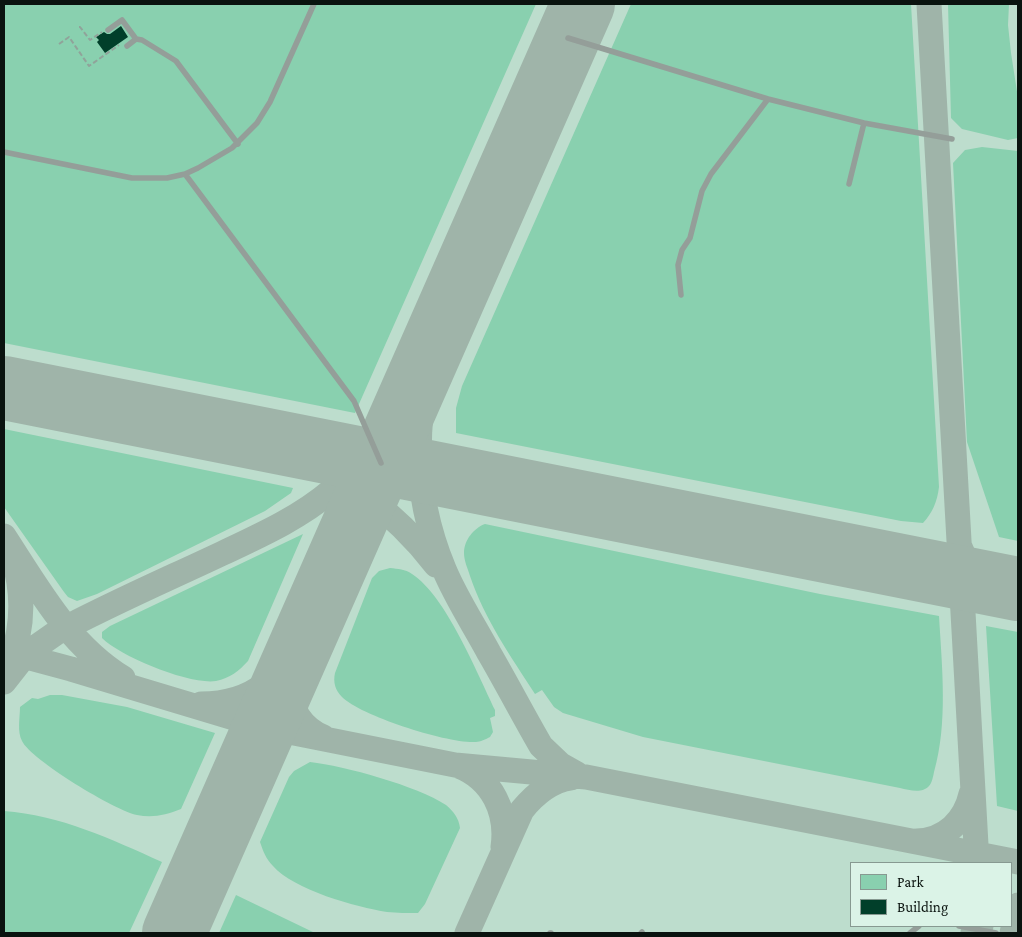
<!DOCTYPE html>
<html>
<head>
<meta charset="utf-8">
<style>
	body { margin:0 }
	#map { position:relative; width:1022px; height:937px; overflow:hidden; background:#cee6da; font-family:"Crimson Pro",serif }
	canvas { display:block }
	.frame { position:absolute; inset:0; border:5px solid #0a130f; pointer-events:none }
	.legend { position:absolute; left:850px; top:862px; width:162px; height:65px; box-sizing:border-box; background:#dbf3e7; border:1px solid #879991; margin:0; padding:6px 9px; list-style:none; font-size:15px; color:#0a130f }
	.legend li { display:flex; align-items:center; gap:10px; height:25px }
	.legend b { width:25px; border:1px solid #879991 }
</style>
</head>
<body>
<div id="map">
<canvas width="1022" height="937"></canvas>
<div class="frame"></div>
<ul class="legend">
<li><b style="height:14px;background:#89d0af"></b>Park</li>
<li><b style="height:14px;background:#013f2a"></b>Building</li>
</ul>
</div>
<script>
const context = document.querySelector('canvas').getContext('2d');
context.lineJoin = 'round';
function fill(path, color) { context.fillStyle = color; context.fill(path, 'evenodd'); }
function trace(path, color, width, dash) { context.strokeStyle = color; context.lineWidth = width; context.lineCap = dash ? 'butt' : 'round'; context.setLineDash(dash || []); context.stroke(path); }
const built = new Path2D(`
	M4 4H1018V933H4ZM851 863H1011V926H851Z`);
const green = new Path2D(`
	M4 4H536L355 413 4 343Z
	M631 4H911L939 487C937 502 933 512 923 523L901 521 456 433V408L462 386Z
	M948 4H1009L1008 25 1011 53 1018 98V138L1008 140 962 129 951 118Z
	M982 147 1018 151V541L999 537 967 442 953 163 965 150Z
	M4 429 293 488 291 493 265 511 97 594 77 601 68 597 64 592 4 507Z
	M485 524 820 594 939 616C942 667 948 723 934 772 933 777 932 783 929 786 922 794 909 790 900 788L643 737 563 713 554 707 542 690 535 694C511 657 484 618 470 576 468 569 464 561 464 553 464 540 474 528 485 524Z
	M303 534 248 661C239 671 230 678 216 681 190 685 121 657 102 638V632L110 626Z
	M390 568C398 569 405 569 412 574 446 596 477 673 495 710V716L490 718 493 732 490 737C486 739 480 742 476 742 449 744 361 716 342 697 335 690 333 682 335 673L372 578 379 571Z
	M986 626 1018 632V811L997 806Z
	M50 695H62L127 707 215 733 181 809C166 815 153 818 137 815 116 811 31 760 22 741 17 732 20 717 20 707L32 698 38 699Z
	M310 762C345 766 417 786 446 805 453 811 459 818 460 828L425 904 418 913C408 913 397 913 387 912 356 907 294 890 273 866 266 859 263 851 260 842L289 777 294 771Z
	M4 811C60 815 111 839 162 862L129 933H4Z
	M236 895 315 933H219Z`);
const taxiway = new Path2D(`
	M929 4 977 863
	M442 324C413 405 410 488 444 569 456 598 474 625 489 653 507 684 523 715 541 746L561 765 577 774
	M270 441C336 469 392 508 436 565
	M4 536C38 588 69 645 123 678
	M960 547C967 565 978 575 994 585
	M4 651 71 669 264 727 455 765 586 777 1018 862
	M294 660C285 692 290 722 323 737
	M8 668C23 632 25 595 13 558
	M4 682 26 654 56 633C110 604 168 579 223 553 261 535 299 518 331 491 363 465 388 434 409 399
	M201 704C256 704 282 675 307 629
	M459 766C492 779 508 812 503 847
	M917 841C945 840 965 821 971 794
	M467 933 522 810C535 794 550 781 571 778
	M973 933 981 926
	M1012 933 1018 905`);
const runway = new Path2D(`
	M4 388 1018 589
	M174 933 583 4`);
const building = new Path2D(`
	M121 26 128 37 105 53 97 42 99 40 96 37 104 32 107 34H110Z`);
const path = new Path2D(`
	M79 27H80L90 40 102 32
	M59 44 69 37 89 66 119 45`);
const service = new Path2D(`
	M108 30 122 20 136 39 142 40 176 61 238 144
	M568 38 768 99 864 123 952 139
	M127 46 136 39
	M4 152 132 178H167L185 174 198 168 232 148 257 123 270 102 314 4
	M185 174 354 401 381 463
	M849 184 864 123
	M681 295 678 265 682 250 690 238 702 191 711 174 768 99
	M959 926 996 933
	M550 933H551
	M641 933 642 932
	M910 933 919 926`);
fill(built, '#bdddcd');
fill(green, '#89d0af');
trace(taxiway, '#9fb4a9', 25);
trace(runway, '#9fb4a9', 64);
fill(building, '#013f2a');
trace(path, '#90a39a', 2, [5, 2.5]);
trace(service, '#949e99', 5.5);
</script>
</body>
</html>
